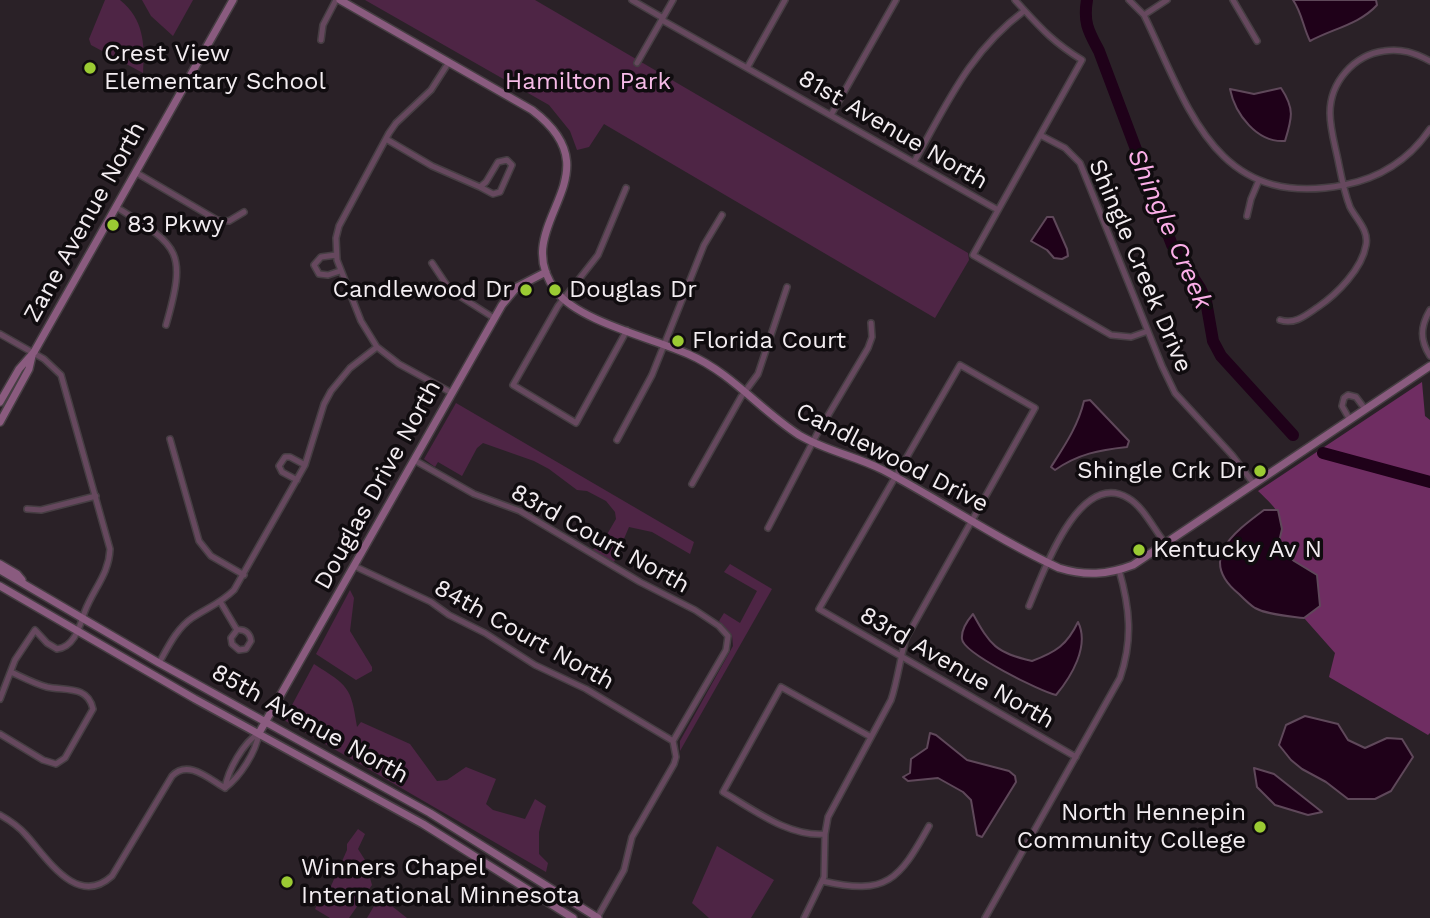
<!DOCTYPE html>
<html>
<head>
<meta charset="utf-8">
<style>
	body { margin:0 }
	canvas { display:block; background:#2a2127 }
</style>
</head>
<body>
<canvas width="1430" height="918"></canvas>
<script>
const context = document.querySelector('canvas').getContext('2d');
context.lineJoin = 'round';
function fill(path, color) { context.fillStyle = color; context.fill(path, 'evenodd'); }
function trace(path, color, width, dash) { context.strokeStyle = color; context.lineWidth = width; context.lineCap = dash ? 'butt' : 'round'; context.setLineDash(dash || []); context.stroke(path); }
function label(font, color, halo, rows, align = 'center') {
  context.font = font + ' "Work Sans",sans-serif'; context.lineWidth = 7; context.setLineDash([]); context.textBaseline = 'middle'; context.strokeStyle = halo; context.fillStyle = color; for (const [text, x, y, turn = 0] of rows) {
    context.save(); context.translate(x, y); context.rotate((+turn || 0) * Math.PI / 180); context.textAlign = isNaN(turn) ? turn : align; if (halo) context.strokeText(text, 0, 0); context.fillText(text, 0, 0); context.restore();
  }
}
const green = new Path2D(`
	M105 0H120C144 19 145 45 143 73L91 45 89 39Z
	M142 0H193L173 36 151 16Z
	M365 0H535L968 253 969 260 935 318 604 124 589 147 577 150 570 131 549 105Z
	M456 403 694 542 690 554 652 532 629 527 614 562 592 550 602 543 616 519 615 512 606 501 587 491 577 490 549 469 534 461 483 443 477 448 462 476 438 462 435 467 424 459Z
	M730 564 772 589 680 751V741L733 646 732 635 719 621 724 613 740 623 757 591 724 572Z
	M350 590 354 598 350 631 372 667V671L356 680 316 654Z
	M314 664C348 686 351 686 357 727L361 722 410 744 437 781 447 780 466 767 496 779 486 804 493 810 525 819 535 799 546 806 539 832V854L548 863 546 872 284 720Z
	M358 829 365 834 358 849 365 860 372 885 349 918H330L315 909 325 889 331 886 347 850V844Z
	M717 846 774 880 751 918H709L692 903Z
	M381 894 390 900 393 907 407 918H367Z`);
const forest = new Path2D(`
	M1422 382 1425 416 1430 420V733L1428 735 1329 677 1335 653 1304 618 1320 606 1317 575 1294 561 1278 546C1286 517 1279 511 1258 491Z`);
const water = new Path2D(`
	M1293 0H1376L1377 5C1360 24 1332 29 1310 41 1303 27 1302 13 1293 0Z
	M1281 88C1295 109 1292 118 1285 141 1257 143 1235 114 1230 89L1254 94Z
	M1047 217H1053L1067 249 1068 256 1062 259 1054 258 1047 250 1031 241Z
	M1090 400 1129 441 1127 447C1099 450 1078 454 1055 470L1051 467C1065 445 1078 426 1084 401Z
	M1264 510H1278L1282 529 1278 546 1294 561 1317 575 1320 606 1304 618C1289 616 1268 615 1255 608 1250 605 1244 599 1239 594 1197 560 1233 533 1264 510Z
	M973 614C990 645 996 653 1032 661 1056 652 1067 645 1078 622 1090 646 1071 677 1056 695 1041 692 963 653 962 639 961 630 967 621 973 614Z
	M1305 716 1338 724 1348 740 1365 748 1387 738 1402 739 1413 757 1391 791 1375 799H1348L1326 782 1302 769 1291 760 1279 745 1286 725Z
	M930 733 936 735 967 760 1009 771 1015 776 1016 782 982 837 977 835 971 800 963 792 938 778 908 781 903 777 910 773 911 759 927 748Z
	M1254 768 1274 774 1322 812 1308 815 1275 805 1257 787Z`);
const river = new Path2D(`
	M1087 0C1083 23 1089 32 1099 51L1172 245 1200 288 1206 301 1213 341 1221 356 1293 435
	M1323 453 1430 482`);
const street = new Path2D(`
	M632 0 663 18
	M1015 0C1039 26 1051 41 1082 60L973 255 1111 335 1131 337 1148 331
	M1129 0 1144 15C1189 108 1215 210 1344 185 1380 178 1409 160 1430 129
	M1233 0 1257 41
	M1144 15 1167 0
	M662 20 998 210
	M321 40 323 25 336 0
	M449 62 431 90 396 123 389 133 339 226 336 238 337 260 361 321 377 347 399 364 452 393
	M637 63 673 0
	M747 68 785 0
	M831 115 896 0
	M1040 135 1065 148 1080 163 1162 366 1175 393 1232 455 1254 484
	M386 139 432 166 480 187 486 182 498 162 507 160 512 165 500 192 493 194 480 187
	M914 162C947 104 969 52 1024 11
	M135 172 217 220 229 221 244 212
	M626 188 598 255 558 306 513 385 576 423 627 330
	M116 207C178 246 188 249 166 325
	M1247 216 1251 199 1259 180
	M336 255 321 257 314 265 319 274 328 275 340 271
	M432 263 450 290 494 318
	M1430 310C1420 327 1420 340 1430 356
	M1280 320C1295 325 1306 315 1318 307 1337 294 1362 269 1366 245 1369 230 1356 219 1350 207 1344 192 1341 175 1338 160 1335 145 1330 129 1330 113 1330 82 1354 55 1384 51 1401 48 1415 53 1430 61
	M0 334 44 359 61 375 110 549C109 574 94 588 85 611 80 625 75 647 57 649L47 643 35 630 15 660 0 699
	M1350 420 1342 406 1344 398 1348 395 1356 397 1365 409
	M170 439 199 541 211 556 244 575
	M617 440 652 375 704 245 722 215
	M414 460 474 494 520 511 640 582 695 610 719 626 728 636 726 650 673 741 676 757 674 764 632 837 624 870 597 918
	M297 480 282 472 279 466 285 457H290L305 465
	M692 484 741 397 758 374 787 287
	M27 509 41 510 96 496
	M768 528 817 434 868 348 872 337 871 323
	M354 566 431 602 449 615 485 633 535 665 586 689 673 741
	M221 603 237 630 231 638 232 644 239 650 246 649 251 641C250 633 245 629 237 630
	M1029 606C1043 573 1079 469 1128 498 1144 507 1154 530 1166 544
	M159 663C168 647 177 628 192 618 207 608 221 603 234 590L305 465 324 404 331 391 350 368 377 347
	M0 734 43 760 56 764 65 758 93 709C88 685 65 691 47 687 35 684 22 677 11 672
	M225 788C228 770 243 743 259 733
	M225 788C240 777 256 752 259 733
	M0 815C9 820 19 827 26 835 47 858 77 908 112 876L172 776C188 759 209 779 225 788
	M825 834C788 837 753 809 723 792L781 687 871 737
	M822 881C887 896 899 880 929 826
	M804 918 824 877 825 834 828 817 891 700C898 679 900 658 906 638L1035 408 960 365 819 609 1076 757
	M985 918 1120 678C1133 640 1130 608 1119 570`);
const secondary = new Path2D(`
	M340 0 532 110C621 177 505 224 556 291 578 321 652 338 688 354 732 373 760 410 799 435 826 451 856 456 883 470 942 501 998 540 1059 568 1085 576 1107 575 1133 565L1430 366
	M0 402 19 369 34 352 233 0
	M0 422 29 369 32 356
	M0 564 17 574 22 580
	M0 570 159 663 430 813 598 918
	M0 586 195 699 423 824 573 918
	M259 733 502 305 517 287 546 272`);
const markers = [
	[90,68,7,"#9bcb33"],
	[113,225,7,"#9bcb33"],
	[526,290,7,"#9bcb33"],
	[555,290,7,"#9bcb33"],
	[678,341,7,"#9bcb33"],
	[1260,471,7,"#9bcb33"],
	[1139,550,7,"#9bcb33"],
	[1260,827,7,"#9bcb33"],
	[287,882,7,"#9bcb33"]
];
const poiNames = [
	["Crest View",104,54],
	["Elementary School",104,82],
	["83 Pkwy",127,225],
	["Candlewood Dr",512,290,"right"],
	["Douglas Dr",569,290],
	["Florida Court",692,341],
	["Shingle Crk Dr",1246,471,"right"],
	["Kentucky Av N",1153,550],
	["North Hennepin",1246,813,"right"],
	["Community College",1246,841,"right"],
	["Winners Chapel",301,868],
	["International Minnesota",301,896]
];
const parkNames = [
	["Hamilton Park",588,82]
];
const streetNames = [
	["81st Avenue North",893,130,30],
	["Zane Avenue North",85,222,-61],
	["Shingle Creek Drive",1140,266,67],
	["Candlewood Drive",892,458,27],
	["Douglas Drive North",378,485,-61],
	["83rd Court North",600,539,29],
	["84th Court North",524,635,29],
	["83rd Avenue North",957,668,30],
	["85th Avenue North",310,724,29]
];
const waterNames = [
	["Shingle Creek",1169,229,66]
];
fill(green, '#4e2545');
fill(forest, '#6f2d62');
fill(water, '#1f0119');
trace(water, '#5f485a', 2);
trace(river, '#1f0119', 12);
trace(street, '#463e43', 8);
trace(secondary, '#463e43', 10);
trace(street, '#66485e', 5);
trace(secondary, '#8a5b7f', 7);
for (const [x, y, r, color] of markers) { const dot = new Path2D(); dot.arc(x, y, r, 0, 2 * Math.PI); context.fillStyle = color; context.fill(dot); trace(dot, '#100c0f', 2.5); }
label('24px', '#f3edf1', '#100c0f', poiNames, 'left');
label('24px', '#f6bbe7', '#100c0f', parkNames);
label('24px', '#f3edf1', '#100c0f', streetNames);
label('italic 26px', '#fbaee8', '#100c0f', waterNames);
</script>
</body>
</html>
